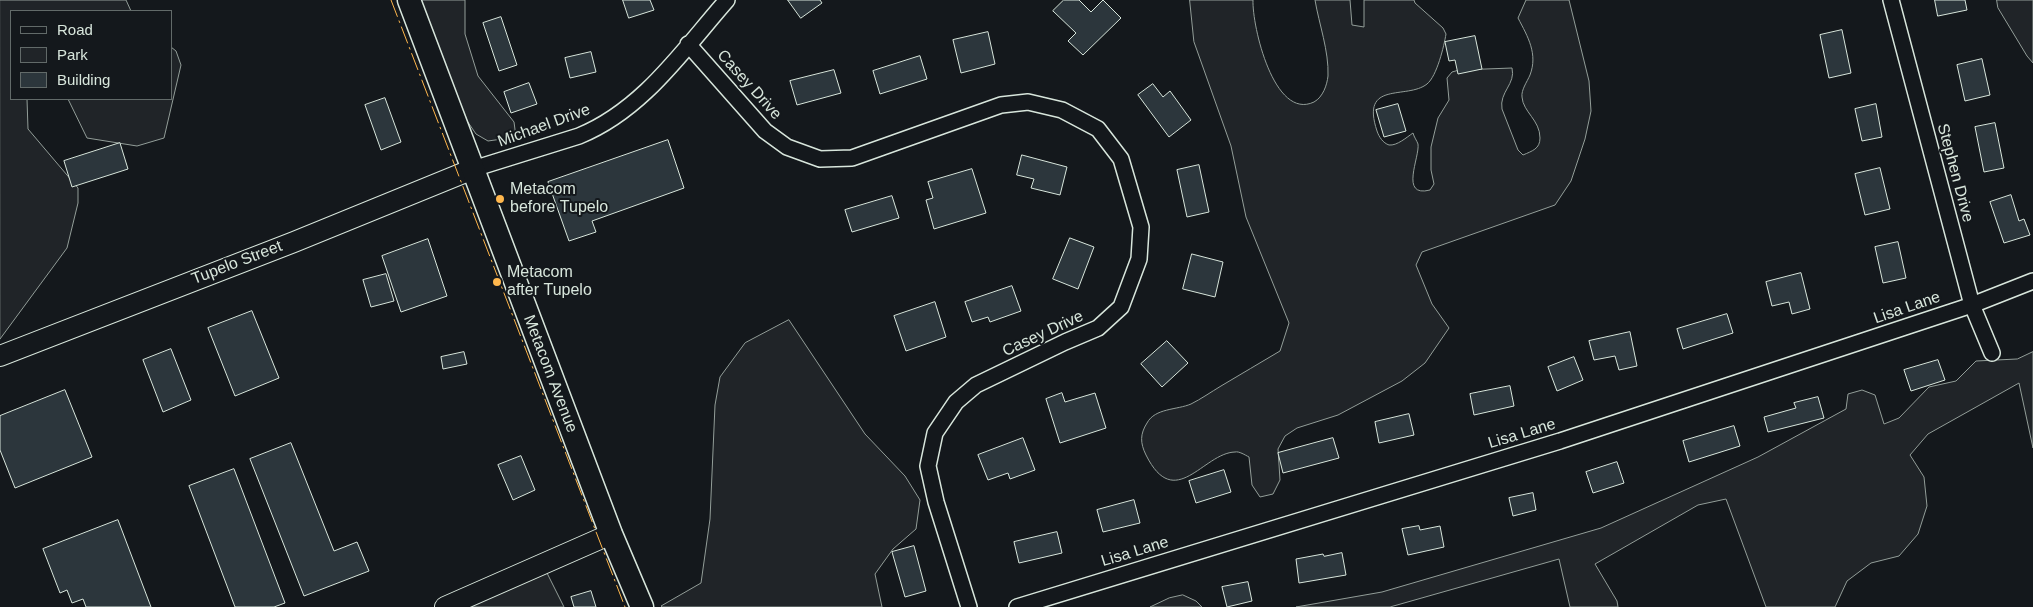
<!DOCTYPE html>
<html>
<head>
<meta charset="utf-8">
<style>
	body { margin:0 }
	#map { position:relative; width:2033px; height:607px; overflow:hidden; background:#14181c; font-family:Arial,sans-serif }
	canvas { display:block }
	.legend { position:absolute; left:10px; top:10px; width:162px; height:90px; box-sizing:border-box; background:#14181c; border:1px solid #626a69; margin:0; padding:6px 9px; list-style:none; font-size:15px; color:#d8e6dc }
	.legend li { display:flex; align-items:center; gap:10px; height:25px }
	.legend b { width:25px; border:1px solid #626a69 }
</style>
</head>
<body>
<div id="map">
<canvas width="2033" height="607"></canvas>
<ul class="legend">
<li><b style="height:6px;background:#14181c"></b>Road</li>
<li><b style="height:14px;background:#202428"></b>Park</li>
<li><b style="height:14px;background:#2c363c"></b>Building</li>
</ul>
</div>
<script>
const context = document.querySelector('canvas').getContext('2d');
context.lineJoin = 'round';
function fill(path, color) { context.fillStyle = color; context.fill(path, 'evenodd'); }
function trace(path, color, width, dash) { context.strokeStyle = color; context.lineWidth = width; context.lineCap = dash ? 'butt' : 'round'; context.setLineDash(dash || []); context.stroke(path); }
function label(font, color, halo, rows, align = 'center') {
  context.font = font + ' Arial,sans-serif'; context.lineWidth = 4; context.setLineDash([]); context.textBaseline = 'middle'; context.strokeStyle = halo; context.fillStyle = color; for (const [text, x, y, turn = 0] of rows) {
    context.save(); context.translate(x, y); context.rotate((+turn || 0) * Math.PI / 180); context.textAlign = isNaN(turn) ? turn : align; if (halo) context.strokeText(text, 0, 0); context.fillText(text, 0, 0); context.restore();
  }
}
const green = new Path2D(`
	M0 0H126L131 11H11V99H27L28 129 78 188V203L67 248 0 339Z
	M416 0H465V34L478 76 514 122 516 137 488 141 476 134 459 109Z
	M1190 0H1253C1252 26 1274 121 1314 102 1323 97 1327 85 1328 76 1329 51 1319 24 1315 0H1350L1352 25 1364 27V0H1414L1415 3 1443 28 1446 34C1444 46 1437 76 1427 84 1407 100 1360 80 1377 131 1379 137 1383 143 1389 145 1397 146 1407 137 1413 133 1414 137 1417 141 1418 144 1420 157 1399 198 1430 190L1434 184 1431 170V147L1438 118 1449 100 1447 78 1452 72 1459 70 1512 68C1516 84 1499 92 1502 109L1518 150 1523 155C1532 151 1540 149 1540 138 1540 120 1523 112 1522 97 1521 90 1527 82 1530 75 1538 54 1528 37 1518 18L1526 0H1569L1589 81 1591 111 1585 139 1571 181 1555 205 1422 252 1416 265 1432 304 1449 328 1425 363 1402 381 1338 415 1297 428 1285 436 1278 449 1280 480 1273 494 1260 497 1252 485 1249 457C1245 455 1239 451 1235 452 1203 453 1175 513 1146 455 1140 443 1140 434 1147 423 1155 408 1177 410 1191 404 1201 399 1211 392 1221 386 1241 374 1260 363 1280 351L1289 323 1246 217 1231 146 1194 42Z
	M1997 0H2033V63L2027 56 1998 8Z
	M171 47 176 51 181 65 164 138 137 146 87 138 68 99H171Z
	M789 320 865 434 905 476 920 500 916 529 893 549 875 574 882 607H662L661 606 701 583 710 519 715 405 720 377 745 343Z
	M2033 352V448L2019 383 1928 434 1910 455 1924 477 1927 506 1918 534 1899 556 1871 563 1847 581 1835 607H1766L1726 499 1698 505 1595 564 1617 601 1618 607H1570L1559 559 1390 607H1296L1382 592 1601 528 1758 457 1846 409 1848 394 1862 390 1875 395 1884 424 1899 418 1929 387 1956 381 1976 361 2017 359Z
	M546 571 564 607H461Z
	M1183 595 1196 601 1202 607H1150L1169 598Z`);
const building = new Path2D(`
	M623 0H650L654 10 629 18Z
	M788 0H820L822 3 801 18Z
	M1064 0H1079L1091 12 1103 0 1121 18 1083 55 1068 41 1076 33 1053 11Z
	M1935 0H1965L1967 10 1938 16Z
	M501 17 517 65 499 71 483 23Z
	M1842 30 1851 73 1829 78 1820 35Z
	M988 32 995 64 961 73 953 40Z
	M1475 36 1482 69 1458 74 1455 60 1449 61 1445 42Z
	M591 52 596 72 570 78 565 58Z
	M920 56 927 79 880 94 873 71Z
	M1982 59 1990 95 1965 101 1957 65Z
	M834 70 841 93 797 105 790 81Z
	M529 83 537 104 511 113 504 92Z
	M1153 84 1163 97 1170 91 1191 120 1169 137 1138 95Z
	M385 98 401 142 381 150 365 105Z
	M1398 104 1406 131 1384 137 1376 110Z
	M1876 104 1882 137 1862 141 1855 109Z
	M1995 123 2004 168 1984 172 1975 127Z
	M668 140 684 188 592 221 596 232 569 241 548 182Z
	M120 143 128 169 72 187 64 161Z
	M1022 155 1067 167 1060 195 1031 188 1034 179 1017 175Z
	M1199 165 1209 212 1187 217 1177 170Z
	M1880 168 1890 209 1865 215 1855 174Z
	M972 169 986 213 934 229 926 200 933 198 928 182Z
	M2011 195 2019 221 2024 219 2030 235 2004 243 1990 202Z
	M892 196 899 218 852 232 845 210Z
	M1070 238 1094 247 1078 289 1053 279Z
	M428 239 447 296 401 312 382 256Z
	M1898 242 1906 278 1883 283 1875 247Z
	M1192 254 1223 262 1215 297 1183 289Z
	M1801 273 1810 309 1792 314 1789 302 1772 306 1766 282Z
	M386 274 394 301 371 307 363 280Z
	M1012 286 1021 311 990 322 988 317 972 322 965 302Z
	M935 302 946 337 906 351 894 316Z
	M252 311 279 378 235 396 208 328Z
	M1727 314 1733 333 1683 349 1677 329Z
	M1630 332 1637 366 1619 370 1615 356 1594 360 1589 341Z
	M1167 341 1188 363 1162 387 1141 364Z
	M171 349 191 400 163 412 143 360Z
	M464 352 467 364 443 369 441 357Z
	M1574 357 1583 380 1557 391 1548 367Z
	M1938 360 1945 380 1911 391 1904 370Z
	M1510 386 1514 406 1474 415 1470 394Z
	M65 390 92 457 15 488 0 450V416Z
	M1062 393 1065 402 1095 393 1106 428 1060 443 1046 399Z
	M1818 397 1824 418 1768 432 1764 417 1796 408 1794 403Z
	M1409 414 1414 435 1379 443 1375 422Z
	M1734 426 1740 446 1689 462 1683 441Z
	M1023 438 1035 470 1010 479 1008 473 988 480 978 455Z
	M1333 438 1339 458 1283 473 1278 453Z
	M291 443 334 551 357 542 369 571 304 596 250 459Z
	M521 456 535 490 513 500 498 465Z
	M1617 462 1624 483 1593 493 1586 472Z
	M234 469 285 603 274 607H235L189 486Z
	M1224 470 1231 492 1196 503 1189 481Z
	M1533 493 1536 510 1513 516 1509 498Z
	M1134 500 1140 523 1103 532 1097 510Z
	M118 520 151 607H86L83 599 72 603 67 590 60 593 43 549Z
	M1419 526 1420 530 1440 526 1444 547 1408 555 1402 529Z
	M1057 532 1062 553 1019 563 1014 542Z
	M914 546 926 591 905 597 892 552Z
	M1342 553 1346 575 1299 583 1296 559 1323 554 1324 556Z
	M1248 582 1252 601 1227 607 1222 587Z
	M591 591 596 607H574L571 597Z`);
const street = new Path2D(`
	M1891 0 1972 305 1992 353
	M688 44 765 131 787 147 820 159 852 158 1001 105 1028 102 1062 110 1098 129 1121 159 1141 227 1139 259 1121 307 1098 328 1065 342 976 385 956 402 935 433 928 466 936 502 969 607
	M473 169 579 136C643 110 683 50 727 0
	M1017 607 1560 441 1972 305 2033 281`);
const secondary = new Path2D(`
	M0 356 294 242 473 169
	M445 607 611 534`);
const primary = new Path2D(`
	M409 0 611 534 642 607`);
const power = new Path2D(`
	M391 0 625 607`);
const markers = [
	[500,199,5,"#ffb74d"],
	[497,282,5,"#ffb74d"]
];
const streetNames = [
	["Casey Drive",749,85,48],
	["Michael Drive",544,126,-20],
	["Stephen Drive",1955,173,75],
	["Tupelo Street",237,263,-21],
	["Lisa Lane",1907,308,-19],
	["Casey Drive",1043,334,-25],
	["Metacom Avenue",550,374,69],
	["Lisa Lane",1522,434,-17],
	["Lisa Lane",1135,552,-17]
];
const poiNames = [
	["Metacom",510,190],
	["before Tupelo",510,208],
	["Metacom",507,273],
	["after Tupelo",507,291]
];
fill(green, '#202428');
trace(green, '#939e99', 1);
fill(building, '#2c363c');
trace(building, '#d8e6dc', 1);
trace(street, '#d8e6dc', 18);
trace(secondary, '#d8e6dc', 22);
trace(primary, '#d8e6dc', 25);
trace(street, '#14181c', 15);
trace(secondary, '#14181c', 20);
trace(primary, '#14181c', 22);
trace(power, '#ffb74d', 1, [18, 4, 2.5, 4]);
for (const [x, y, r, color] of markers) { const dot = new Path2D(); dot.arc(x, y, r, 0, 2 * Math.PI); context.fillStyle = color; context.fill(dot); trace(dot, '#14181c', 2); }
label('16px', '#d8e6dc', '#14181c', streetNames);
label('16px', '#d8e6dc', '#14181c', poiNames, 'left');
</script>
</body>
</html>
